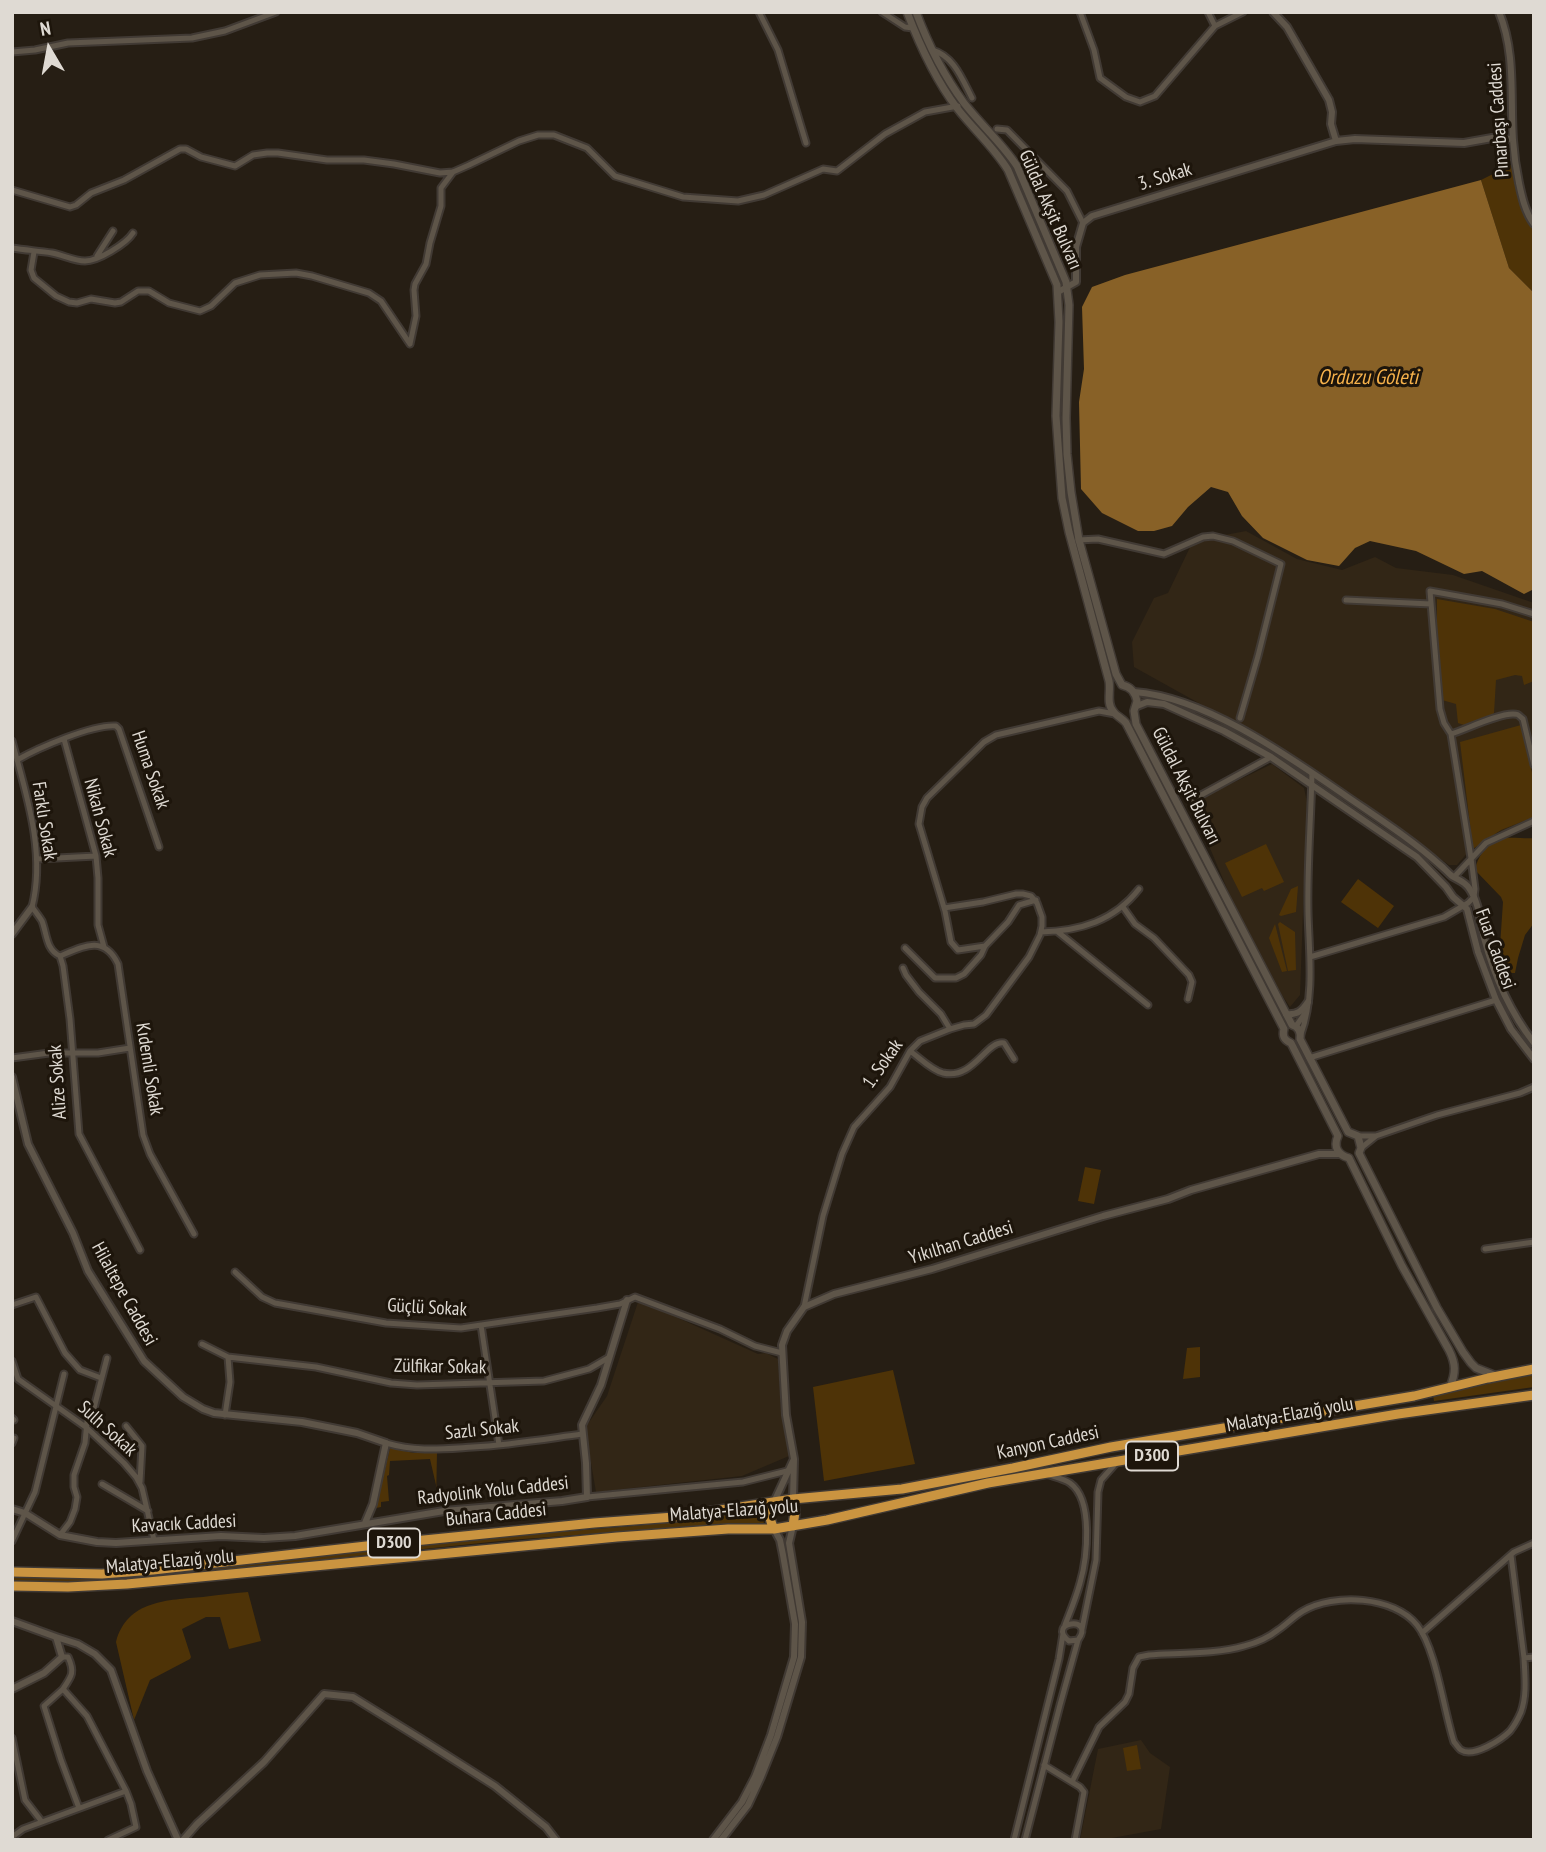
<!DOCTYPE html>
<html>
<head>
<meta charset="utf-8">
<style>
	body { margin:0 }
	#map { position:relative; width:1546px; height:1852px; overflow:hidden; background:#261e14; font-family:"PT Sans Narrow",sans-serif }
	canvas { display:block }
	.frame { position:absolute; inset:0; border:14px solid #dfdad3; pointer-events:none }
	.north { position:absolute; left:14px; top:14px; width:70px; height:70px; -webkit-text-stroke:5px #1d150b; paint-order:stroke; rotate:350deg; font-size:19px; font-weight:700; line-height:28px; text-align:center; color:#dfdad3 }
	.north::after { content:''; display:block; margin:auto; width:24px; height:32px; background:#dfdad3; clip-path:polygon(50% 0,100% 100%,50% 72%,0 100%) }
</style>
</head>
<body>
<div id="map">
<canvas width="1546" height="1852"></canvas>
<div class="frame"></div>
<div class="north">N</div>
</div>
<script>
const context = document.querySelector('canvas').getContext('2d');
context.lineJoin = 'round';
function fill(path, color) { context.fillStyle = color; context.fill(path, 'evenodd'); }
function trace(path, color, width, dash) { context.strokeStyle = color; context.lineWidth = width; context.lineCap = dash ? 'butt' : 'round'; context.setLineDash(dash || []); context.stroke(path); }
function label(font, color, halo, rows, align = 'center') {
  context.font = font + ' "PT Sans Narrow",sans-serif'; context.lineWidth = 6; context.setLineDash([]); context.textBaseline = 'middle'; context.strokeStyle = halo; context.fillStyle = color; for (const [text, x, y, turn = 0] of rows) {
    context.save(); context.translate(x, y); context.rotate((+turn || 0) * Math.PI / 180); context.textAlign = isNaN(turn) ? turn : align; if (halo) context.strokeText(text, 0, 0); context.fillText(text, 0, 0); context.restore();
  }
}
const built = new Path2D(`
	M1246 531 1297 559 1342 570 1375 557 1396 568 1453 575 1534 603V823L1482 836 1457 865H1449L1301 760 1134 667 1132 642 1154 598 1168 593 1193 541Z
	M1272 764 1304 788 1307 802 1300 995 1290 1007 1255 955 1191 803Z
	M638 1302 647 1304 758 1354 766 1353 778 1359 781 1410 789 1456 742 1476 596 1492 585 1428 607 1396Z
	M1141 1740 1150 1753 1170 1767 1161 1829 1112 1838V1840H1080L1098 1749Z`);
const green = new Path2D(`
	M1515 163 1523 201 1534 224V293L1509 268 1481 180Z
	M1437 599 1495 609 1534 622V681L1524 685 1522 676 1515 675 1496 680 1494 713 1488 719 1470 727 1458 723 1456 704 1442 700 1437 642Z
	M1521 725 1534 781V817L1501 830 1473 849 1460 742Z
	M1534 838V923L1525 935 1518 958 1515 973H1504L1500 946 1503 902 1501 897 1475 870C1477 858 1486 844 1499 839 1508 836 1524 839 1534 838Z
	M1266 844 1284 882 1264 891 1262 888 1242 897 1225 863Z
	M1358 879 1394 906 1378 928 1341 902Z
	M1298 886 1296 912 1281 916 1279 915 1291 889Z
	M1280 922 1295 932 1296 970 1288 971 1278 924Z
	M1275 924 1287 971 1282 972 1269 938Z
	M1085 1167 1101 1170 1094 1204 1078 1201Z
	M1200 1347V1377L1183 1379 1187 1348Z
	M893 1370 915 1464 824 1481 813 1387Z
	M1534 1372V1387L1434 1401 1433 1395Z
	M390 1448 414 1453H437L436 1503 422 1504 421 1498 431 1497 432 1492 436 1491V1485L430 1459 390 1461 389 1475 387 1476 389 1501 381 1502V1507L376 1508Z
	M762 1509 764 1525 683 1527 510 1540 118 1581 76 1583 12 1581V1578L118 1577 509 1536 645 1525Z
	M248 1592 261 1641 229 1649 220 1617H206L182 1629 191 1657 190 1659 150 1680 134 1720 116 1642C127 1600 168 1600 203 1597 218 1595 233 1593 248 1592Z
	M1137 1745 1141 1769 1127 1771 1123 1748Z`);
const water = new Path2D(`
	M1481 180 1509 268 1534 293V589L1524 594 1482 571 1464 574 1416 551 1370 541 1355 548 1339 566 1307 560 1263 538 1242 516 1228 492 1211 487 1188 507 1172 526 1154 531H1138L1102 513 1081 489 1079 402 1084 369 1082 307 1092 287 1125 275Z`);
const minor = new Path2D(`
	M759 12 778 50 806 143
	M882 12 905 27 913 28
	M1080 12 1094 50 1100 78 1126 97 1140 102 1155 96 1215 26 1243 12
	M1208 12 1215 26
	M932 50C954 56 962 79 972 98
	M12 52 35 50 68 43 192 38 225 31 276 12
	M997 129 1007 130 1067 191 1083 223
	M12 190 70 207 76 205 91 193 124 180 180 149H186L201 157 235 166 253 155 267 153H278L327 160H364L394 164 440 173 453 172 469 165 519 141 538 135H554L587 148 615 176 683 197 738 201 764 195 823 169 837 171 885 134 925 112 958 106
	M12 248C25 250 38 251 52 253 63 255 74 261 85 261 98 261 126 244 133 233
	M34 252 31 270 34 278 56 296 69 302 77 303 91 299 115 303 121 302 138 291H149L169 303 200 311 211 306 235 283 260 275 296 273 312 276 369 293 381 301 410 344
	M97 256 113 231
	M410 344 416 316 414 290 415 284 426 264 430 243 441 206V188L453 172
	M1078 540 1098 539 1164 554 1203 537 1213 536 1233 541 1281 564 1258 656 1240 718
	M1346 600 1431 604
	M1451 734C1467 729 1497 714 1513 714 1519 714 1518 715 1523 719L1534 765
	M64 739 96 856 98 878V925L104 947
	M12 741C26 794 46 852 32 907 35 911 39 916 42 921 47 934 46 950 60 956L63 966 70 1019 79 1134 140 1250
	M17 760C38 748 93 724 116 726L119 729 159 847
	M1192 800 1271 757
	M37 859 96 856
	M1454 877 1486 843 1534 821
	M1123 907 1135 924 1154 938 1189 975 1192 982 1188 999
	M1041 932C1080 931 1114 921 1139 889
	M1058 932 1148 1005
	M985 946 958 950 951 942 945 911 919 824 922 807 927 798 984 742 996 735 1099 711 1115 714
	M905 948 935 978H956L964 974 981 955 985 946 1008 922 1019 905 1036 900
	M60 956C84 946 104 935 118 964L143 1135 150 1154 194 1234
	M1310 957 1444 917 1468 903 1474 897 1475 889 1471 858 1451 734 1444 723 1440 709 1430 591 1502 604 1534 614
	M903 968 906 975 919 992 941 1014 950 1029
	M1296 1026 1306 1012
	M1301 1034C1315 995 1309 952 1308 912 1307 866 1311 819 1312 773
	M910 1051C920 1058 931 1070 943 1073 974 1080 986 1040 1004 1043L1014 1059
	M12 1058 49 1053H98L130 1048
	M1309 1058 1496 1000
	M1358 1136H1376L1437 1115 1520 1093 1534 1087
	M1361 1148 1376 1136
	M1485 1249 1534 1242
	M235 1272 262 1297 275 1303 386 1323 461 1328 597 1308 620 1304 635 1297 720 1329 755 1346 782 1353
	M12 1305 36 1297 65 1353 80 1370 101 1378
	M804 1307 823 1216 842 1154 854 1127 890 1087 910 1051 920 1041 950 1029 964 1025 974 1024 986 1015 1029 957 1040 935 1042 926V917L1037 903 1031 896 1023 894H1016L983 902 944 908
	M481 1325 499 1445
	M202 1344 228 1357
	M12 1361 18 1379 87 1428 124 1463 136 1477 142 1488 154 1540
	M225 1415 230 1382 228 1357 316 1367 391 1383 417 1385 544 1381 589 1369 608 1358
	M12 1418 14 1420
	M126 1426 142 1446 140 1482
	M12 1443 14 1438
	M386 1443C417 1452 441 1449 473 1447 509 1445 545 1439 582 1434
	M1049 1475C1055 1477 1064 1479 1070 1483 1094 1500 1087 1559 1080 1583 1076 1598 1070 1612 1065 1625
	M102 1484 148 1511
	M587 1497 743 1482 791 1470
	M60 1535 70 1522 75 1509 77 1497 74 1487V1475L85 1443 87 1421 94 1408 107 1358
	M12 1541 35 1492 64 1374
	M1511 1555 1524 1658
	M1082 1629 1096 1560 1098 1492 1101 1480 1117 1462
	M1422 1633 1514 1552 1534 1543
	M62 1657H68C75 1672 72 1676 63 1689L87 1716 126 1791
	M63 1689 44 1706 61 1760 79 1808
	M12 1738 25 1800 42 1822 23 1829 12 1837
	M1044 1765 1080 1787 1084 1792 1075 1840
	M1072 1782 1099 1727 1125 1702 1129 1694 1133 1668 1139 1657 1149 1655C1178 1653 1218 1654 1244 1646 1256 1643 1268 1638 1278 1630 1287 1624 1294 1616 1303 1611 1334 1593 1394 1596 1417 1625 1436 1648 1444 1712 1454 1742 1456 1744 1459 1749 1461 1750 1473 1758 1501 1740 1510 1731 1514 1726 1518 1719 1521 1712 1527 1695 1525 1677 1524 1658L1534 1657
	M42 1822 126 1791 131 1804 136 1827 108 1840
	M1014 1840 1059 1659 1063 1634
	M1025 1840 1060 1705 1078 1640C1096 1615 1045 1622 1069 1641L1078 1640`);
const tertiary = new Path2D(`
	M1273 12 1287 27 1329 100 1332 112 1331 124 1336 141
	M1499 12C1516 53 1510 97 1513 140 1514 155 1516 169 1519 183 1522 197 1525 212 1534 224
	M1058 292 1076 282V247L1083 223 1092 216 1336 141 1355 139 1464 143 1492 138 1513 139
	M1134 692C1205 697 1288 756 1346 796 1378 818 1411 839 1440 865 1444 868 1448 873 1452 876 1458 880 1464 881 1469 888 1479 902 1480 921 1484 938 1494 976 1510 1012 1534 1043
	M1137 706 1147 702 1164 704 1224 731 1271 757 1417 857 1446 887 1453 897 1467 909 1478 952 1496 1000 1511 1029 1534 1059
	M12 934 32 907
	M1286 1014C1298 1015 1302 1011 1308 1002
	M12 1077 28 1144 73 1233 88 1271 144 1361 183 1397 203 1409 214 1413 302 1422 357 1433 386 1443 373 1504 365 1523
	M793 1499 794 1459 786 1415 782 1345 787 1331 804 1307 834 1294 932 1269 1103 1216 1168 1199 1191 1190 1319 1154H1340
	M774 1502 793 1461
	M12 1509 25 1513 60 1535 97 1542 116 1543 221 1536 264 1538 295 1536 444 1511 562 1501 587 1497 586 1463 582 1425 601 1385 627 1300
	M12 1621 56 1637 62 1657 44 1673 12 1689
	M56 1637 78 1644 95 1654 111 1670 147 1771 178 1840
	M183 1840 197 1824 264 1762 324 1694 353 1697 421 1739 495 1786 546 1827 556 1840
	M713 1840 742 1802 755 1777 771 1735 794 1657 795 1624 783 1555 780 1540 774 1529
	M721 1840 748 1805 761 1777 777 1737 801 1657 802 1622 789 1543 793 1526`);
const secondary = new Path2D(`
	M907 12C920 46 935 79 957 108 973 129 994 147 1008 170L1057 285 1059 322 1056 416 1062 498 1069 532 1109 681C1111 691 1106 703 1113 711 1116 716 1122 718 1126 723L1284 1029C1282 1036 1284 1040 1291 1043L1338 1136C1333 1147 1338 1155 1349 1158L1402 1266 1449 1350C1456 1364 1456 1373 1450 1387
	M916 12C928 44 944 76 964 103 981 125 1002 143 1017 166L1066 282 1069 305 1066 418 1067 454 1071 492 1079 540 1116 674 1122 685C1131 687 1135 692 1137 701L1134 711 1136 724 1292 1025C1299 1027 1301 1032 1300 1039L1348 1132 1358 1136 1361 1148 1359 1153 1437 1308 1463 1352 1471 1363 1476 1368 1496 1376`);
const trunk = new Path2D(`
	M793 1499 795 1512 793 1526
	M774 1529C769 1519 768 1511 774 1502
	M12 1572 102 1574 153 1570 384 1544 594 1523 674 1517 793 1499 902 1489 1013 1468 1111 1447 1414 1396 1488 1378 1534 1369
	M12 1586 68 1587 127 1584 617 1537 728 1529H774L827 1520 988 1483 1398 1414 1534 1395`);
const shields = [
	[1152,1456,52],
	[394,1543,52]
];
const shieldNames = [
	["D300",1152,1456],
	["D300",394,1543]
];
const streetNames = [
	["Pınarbaşı Caddesi",1499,120,-94],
	["3. Sokak",1165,177,-17],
	["Güldal Akşit Bulvarı",1050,210,66],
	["Huma Sokak",150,770,71],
	["Güldal Akşit Bulvarı",1186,786,63],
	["Nikah Sokak",100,818,75],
	["Farklı Sokak",44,821,81],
	["Fuar Caddesi",1495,949,70],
	["1. Sokak",883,1064,-55],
	["Kıdemli Sokak",149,1069,81],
	["Alize Sokak",58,1082,-94],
	["Yıkılhan Caddesi",961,1243,-17],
	["Hilaltepe Caddesi",124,1294,61],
	["Güçlü Sokak",427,1308,3],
	["Zülfikar Sokak",440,1367,1],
	["Malatya-Elazığ yolu",1290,1415,-10],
	["Sulh Sokak",107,1429,42],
	["Sazlı Sokak",482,1430,-6],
	["Kanyon Caddesi",1048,1443,-12],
	["Radyolink Yolu Caddesi",493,1491,-6],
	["Malatya-Elazığ yolu",734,1511,-4],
	["Buhara Caddesi",496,1515,-6],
	["Kavacık Caddesi",184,1524,-3],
	["Malatya-Elazığ yolu",170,1562,-5]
];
const waterNames = [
	["Orduzu Göleti",1368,378]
];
fill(built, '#322616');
fill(green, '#4e3307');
fill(water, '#886127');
trace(minor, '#413a34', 9);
trace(tertiary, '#413a34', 10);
trace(secondary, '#413a34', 10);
trace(trunk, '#413a34', 12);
trace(minor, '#5e5549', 5);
trace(tertiary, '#5e5549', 6);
trace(secondary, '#5e5549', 7);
trace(trunk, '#ca9440', 9);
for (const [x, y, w] of shields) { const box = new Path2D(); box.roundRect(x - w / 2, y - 14.5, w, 29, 5); context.fillStyle = '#1d150b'; context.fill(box); trace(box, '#dfdad3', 2); }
label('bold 18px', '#dfdad3', null, shieldNames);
label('19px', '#dfdad3', '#1d150b', streetNames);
label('italic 21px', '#f7b24b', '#1d150b', waterNames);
</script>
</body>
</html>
